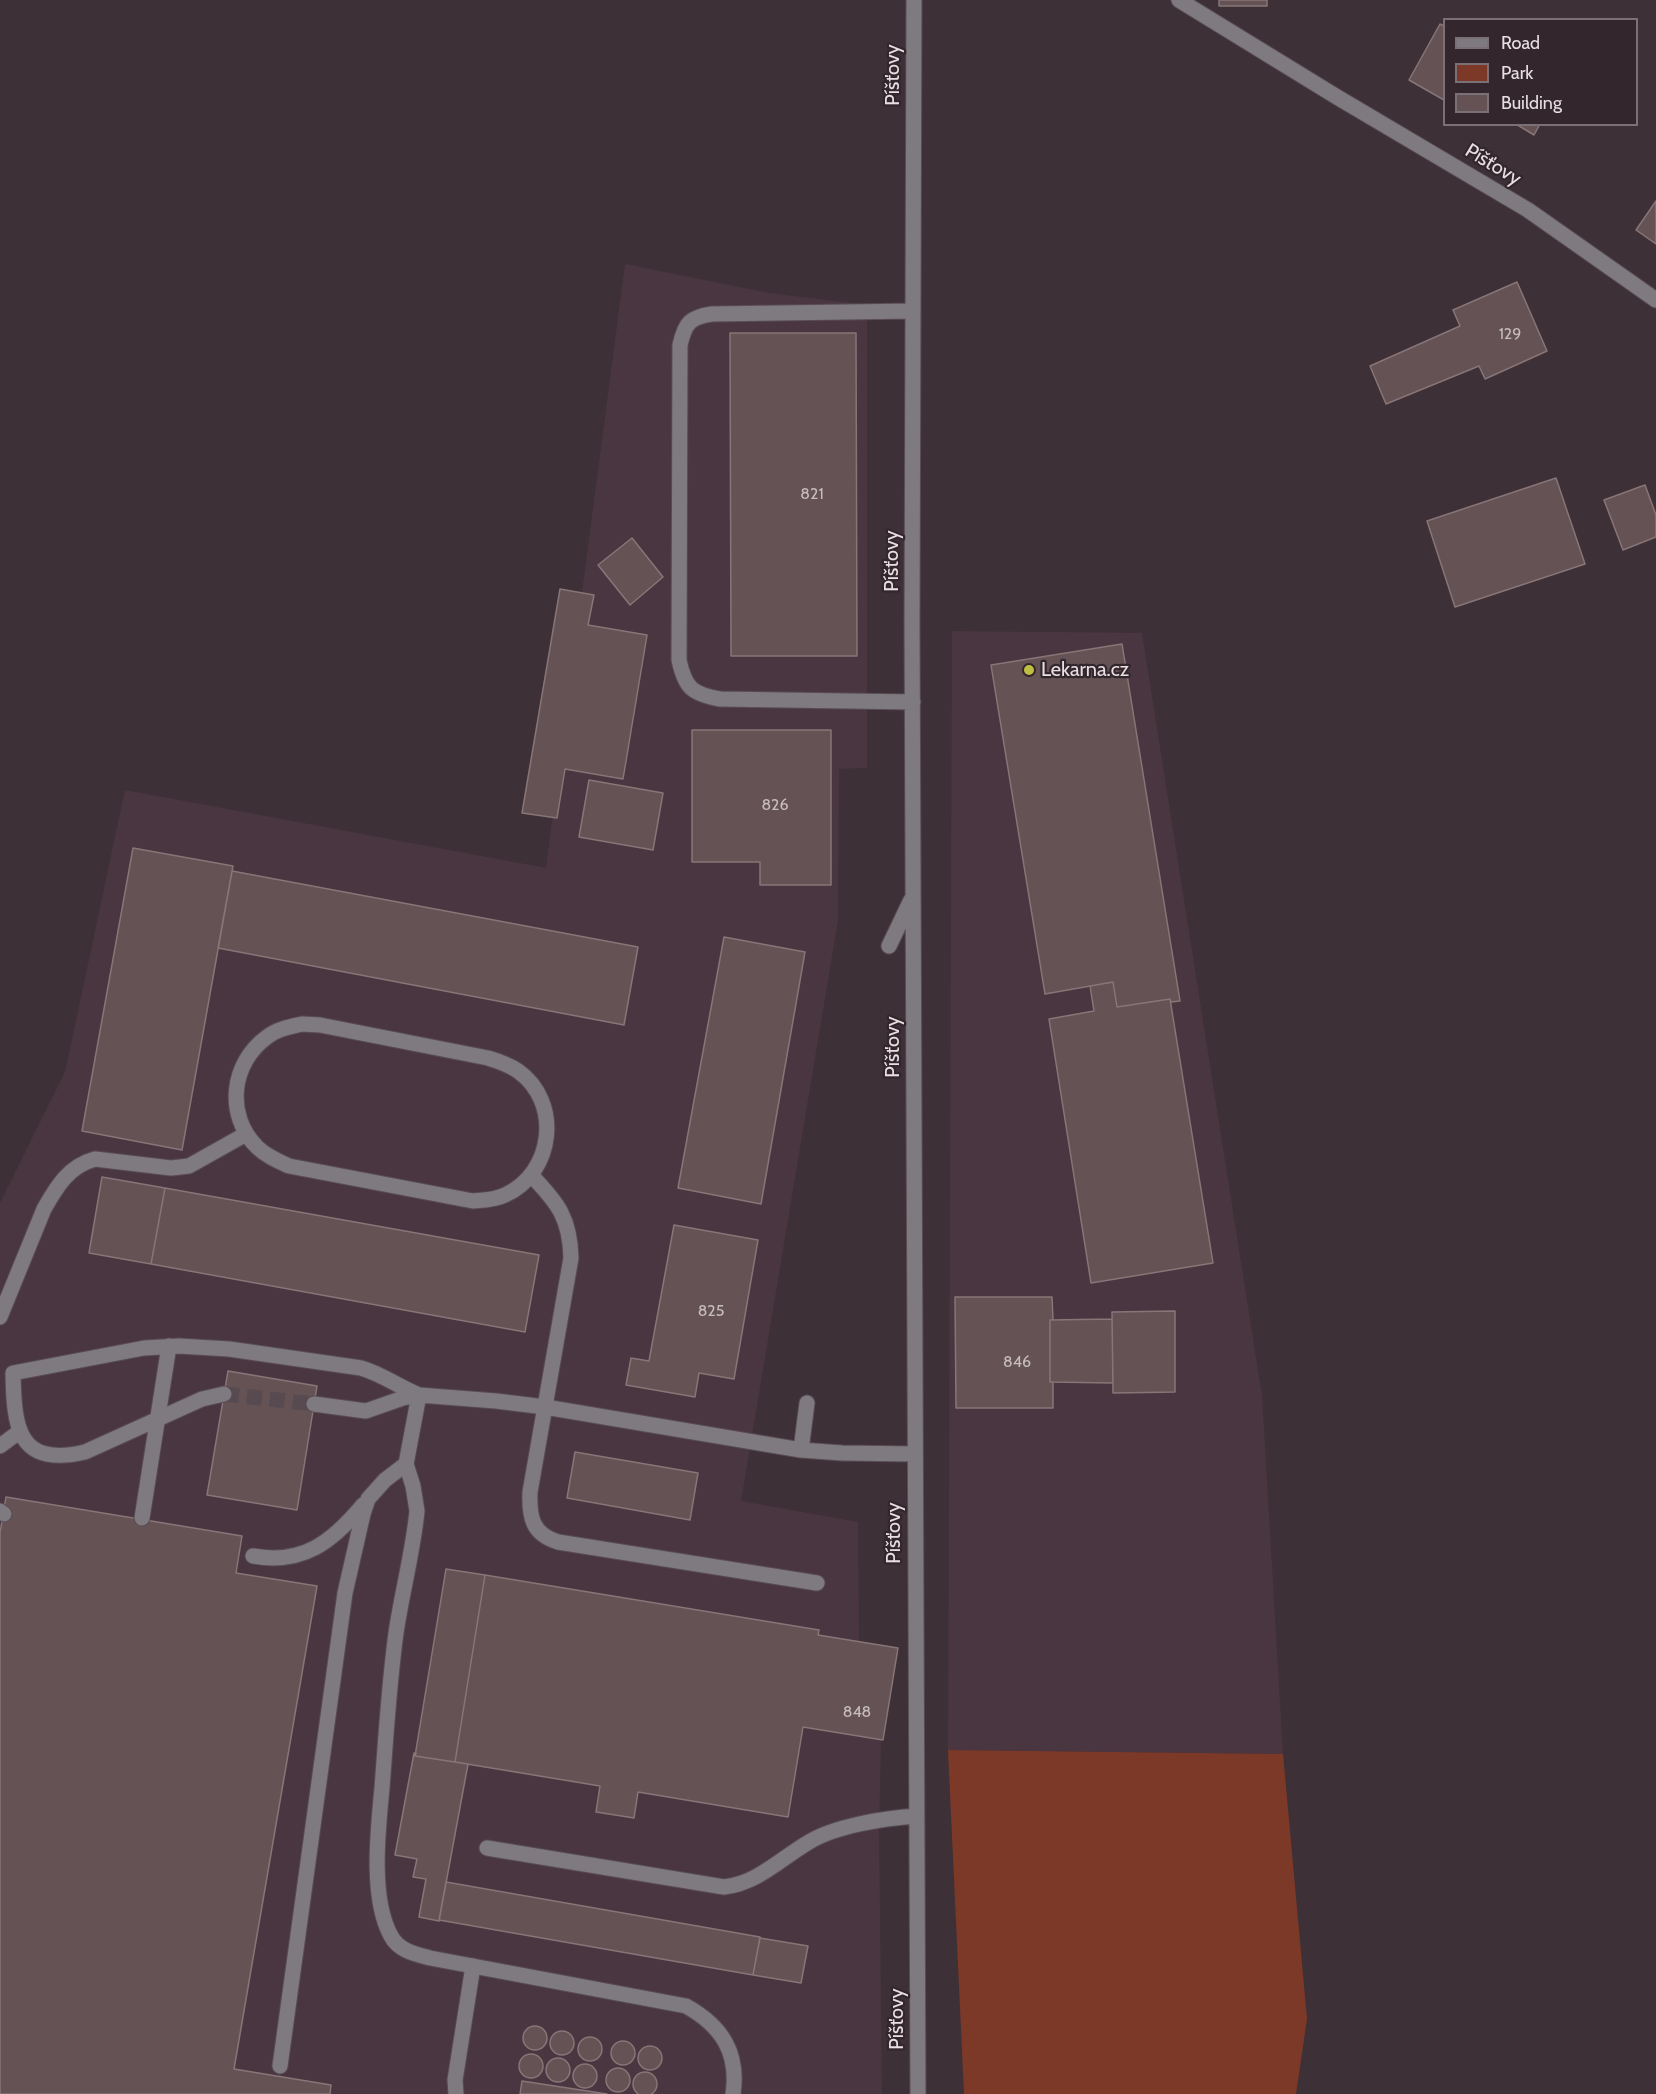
<!DOCTYPE html>
<html>
<head>
<meta charset="utf-8">
<style>
	body { margin:0 }
	#map { position:relative; width:1656px; height:2094px; overflow:hidden; background:#3e3037; font-family:Cabin,sans-serif }
	canvas { display:block }
	.legend { position:absolute; left:1443px; top:18px; width:195px; height:108px; box-sizing:border-box; background:#33262d; border:2px solid #7b7076; margin:0; padding:8px 10px; list-style:none; font-size:18px; color:#e8dfe3 }
	.legend li { display:flex; align-items:center; gap:12px; height:30px }
	.legend b { width:30px; border:2px solid #7b7076 }
</style>
</head>
<body>
<div id="map">
<canvas width="1656" height="2094"></canvas>
<ul class="legend">
<li><b style="height:8px;background:#7e7a80"></b>Road</li>
<li><b style="height:16px;background:#7c3928"></b>Park</li>
<li><b style="height:16px;background:#645254"></b>Building</li>
</ul>
</div>
<script>
const context = document.querySelector('canvas').getContext('2d');
context.lineJoin = 'round';
function fill(path, color) { context.fillStyle = color; context.fill(path, 'evenodd'); }
function trace(path, color, width, dash) { context.strokeStyle = color; context.lineWidth = width; context.lineCap = dash ? 'butt' : 'round'; context.setLineDash(dash || []); context.stroke(path); }
function label(font, color, halo, rows, align = 'center') {
  context.font = font + ' Cabin,sans-serif'; context.lineWidth = 4.5; context.setLineDash([]); context.textBaseline = 'middle'; context.strokeStyle = halo; context.fillStyle = color; for (const [text, x, y, turn = 0] of rows) {
    context.save(); context.translate(x, y); context.rotate((+turn || 0) * Math.PI / 180); context.textAlign = isNaN(turn) ? turn : align; if (halo) context.strokeText(text, 0, 0); context.fillText(text, 0, 0); context.restore();
  }
}
const built = new Path2D(`
	M625 264 769 293 867 305V768L839 769 838 920 741 1501 858 1522 859 1642 897 1648 881 1740 879 1829 882 2094H0V1203L65 1072 125 790 546 868Z
	M952 631 1142 633 1262 1396 1283 1754 948 1750Z`);
const green = new Path2D(`
	M948 1750 1283 1754 1307 2019 1296 2094H964Z`);
const building = new Path2D(`
	M1219 0H1267V6H1219Z
	M1440 24 1444 26V100L1409 80Z
	M1516 124H1540L1534 135Z
	M1656 201V244L1636 230Z
	M1517 282 1547 351 1485 379 1479 366 1386 404 1370 366 1460 326 1453 310Z
	M730 333H856L857 656H731Z
	M1556 478 1585 564 1455 607 1427 521Z
	M1645 485 1656 515V537L1623 550 1604 500Z
	M632 538 663 577 630 605 598 565Z
	M560 589 594 595 588 625 647 635 623 779 565 769 557 818 522 813Z
	M1122 644 1180 1001 1171 1002 1170 999 1117 1007 1113 982 1045 994 991 665Z
	M692 730H831V885H760V862H692Z
	M589 780 663 793 653 850 579 837Z
	M133 848 233 866 182 1150 82 1131Z
	M232 871 638 947 624 1025 218 948Z
	M724 937 805 952 761 1204 678 1188Z
	M1113 982 1117 1007 1170 999 1213 1263 1091 1283 1049 1019 1094 1011 1090 986Z
	M102 1177 165 1188 151 1264 89 1253Z
	M165 1188 539 1255 525 1332 151 1264Z
	M674 1225 758 1240 734 1379 699 1373 695 1397 626 1385 631 1358 649 1361Z
	M955 1297H1052L1053 1320H1050V1382H1053V1408H956Z
	M1175 1311V1392L1113 1393 1112 1312Z
	M1112 1319 1113 1383 1050 1382V1320Z
	M228 1371 317 1386 297 1510 207 1495Z
	M575 1452 698 1473 690 1520 567 1498Z
	M6 1497 242 1536 236 1573 317 1586 234 2069 331 2085 330 2094H0V1533Z
	M446 1569 485 1575 455 1762 415 1756Z
	M485 1575 819 1630 818 1635 898 1648 883 1740 803 1727 788 1817 638 1792 634 1818 596 1812 600 1786 455 1762Z
	M414 1753H416L415 1756 468 1764 439 1921 419 1917 426 1879 413 1877 417 1859 395 1855Z
	M446 1882 760 1937 753 1975 439 1920Z
	M760 1938 808 1946 801 1983 753 1975Z
	M523 2038a12 12 0 1 1 24 0a12 12 0 1 1-24 0Z
	M550 2043a12 12 0 1 1 24 0a12 12 0 1 1-24 0Z
	M578 2049a12 12 0 1 1 24 0a12 12 0 1 1-24 0Z
	M611 2053a12 12 0 1 1 24 0a12 12 0 1 1-24 0Z
	M638 2058a12 12 0 1 1 24 0a12 12 0 1 1-24 0Z
	M519 2066a12 12 0 1 1 24 0a12 12 0 1 1-24 0Z
	M546 2070a12 12 0 1 1 24 0a12 12 0 1 1-24 0Z
	M573 2076a12 12 0 1 1 24 0a12 12 0 1 1-24 0Z
	M606 2080a12 12 0 1 1 24 0a12 12 0 1 1-24 0Z
	M633 2084a12 12 0 1 1 24 0a12 12 0 1 1-24 0Z
	M522 2081 607 2094H520Z`);
const minorTunnel = new Path2D(`
	M224 1394 314 1404`);
const minor = new Path2D(`
	M914 0 912 622 918 2094
	M1179 0 1337 97 1528 210 1656 300
	M913 702 720 699C692 694 685 688 679 660L680 345C685 323 690 317 712 314L913 311
	M889 946 911 900
	M302 1024 320 1025 488 1058C498 1061 508 1064 518 1071 562 1102 554 1173 505 1195 495 1200 484 1200 473 1201L289 1166C278 1161 266 1156 257 1147 225 1115 231 1063 267 1037 277 1029 289 1027 302 1024Z
	M531 1175C558 1203 570 1218 571 1258L530 1492C529 1517 532 1534 558 1542L817 1583
	M0 1317 44 1209C57 1186 69 1166 95 1159L171 1168 189 1166 246 1134
	M224 1394 202 1399 85 1452C17 1468 14 1426 13 1373L144 1348 179 1346 229 1349 361 1368C382 1374 399 1387 419 1395L403 1398 366 1411 314 1404
	M0 1446 19 1432
	M801 1450 807 1403
	M406 1464 419 1395 496 1401 545 1407 801 1450 842 1453 915 1454
	M0 1511 4 1514
	M142 1518 169 1346
	M253 1556C303 1565 332 1542 363 1505
	M487 1848 724 1887C758 1883 780 1859 809 1842 835 1826 885 1818 916 1816
	M280 2066 345 1593 363 1514 368 1499 385 1480 406 1464 413 1486 417 1511C413 1552 402 1592 396 1633 389 1684 386 1736 382 1788 378 1830 370 1898 391 1936 399 1951 415 1954 430 1958L686 2006C722 2026 739 2053 733 2094
	M456 2094 455 2080 473 1966`);
const markers = [
	[1029,670,6,"#bebf42"]
];
const numberNames = [
	["129",1510,334],
	["821",812,494],
	["826",775,805],
	["825",711,1311],
	["846",1017,1362],
	["848",857,1712]
];
const streetNames = [
	["Píšťovy",893,75,-90],
	["Píšťovy",1493,165,31],
	["Píšťovy",892,561,-90],
	["Píšťovy",893,1047,-90],
	["Píšťovy",894,1533,-90],
	["Píšťovy",897,2019,-90]
];
const poiNames = [
	["Lekarna.cz",1041,670]
];
fill(built, '#4a3641');
fill(green, '#7c3928');
fill(building, '#645254');
trace(building, '#887577', 1.5);
trace(minorTunnel, '#584a51', 15, [15, 8]);
trace(minor, '#594c53', 17);
trace(minor, '#7e7a80', 15);
for (const [x, y, r, color] of markers) { const dot = new Path2D(); dot.arc(x, y, r, 0, 2 * Math.PI); context.fillStyle = color; context.fill(dot); trace(dot, '#33262d', 2); }
label('16px', '#c7bcbf', null, numberNames);
label('20px', '#e8dfe3', '#33262d', streetNames);
label('20px', '#e8dfe3', '#33262d', poiNames, 'left');
</script>
</body>
</html>
